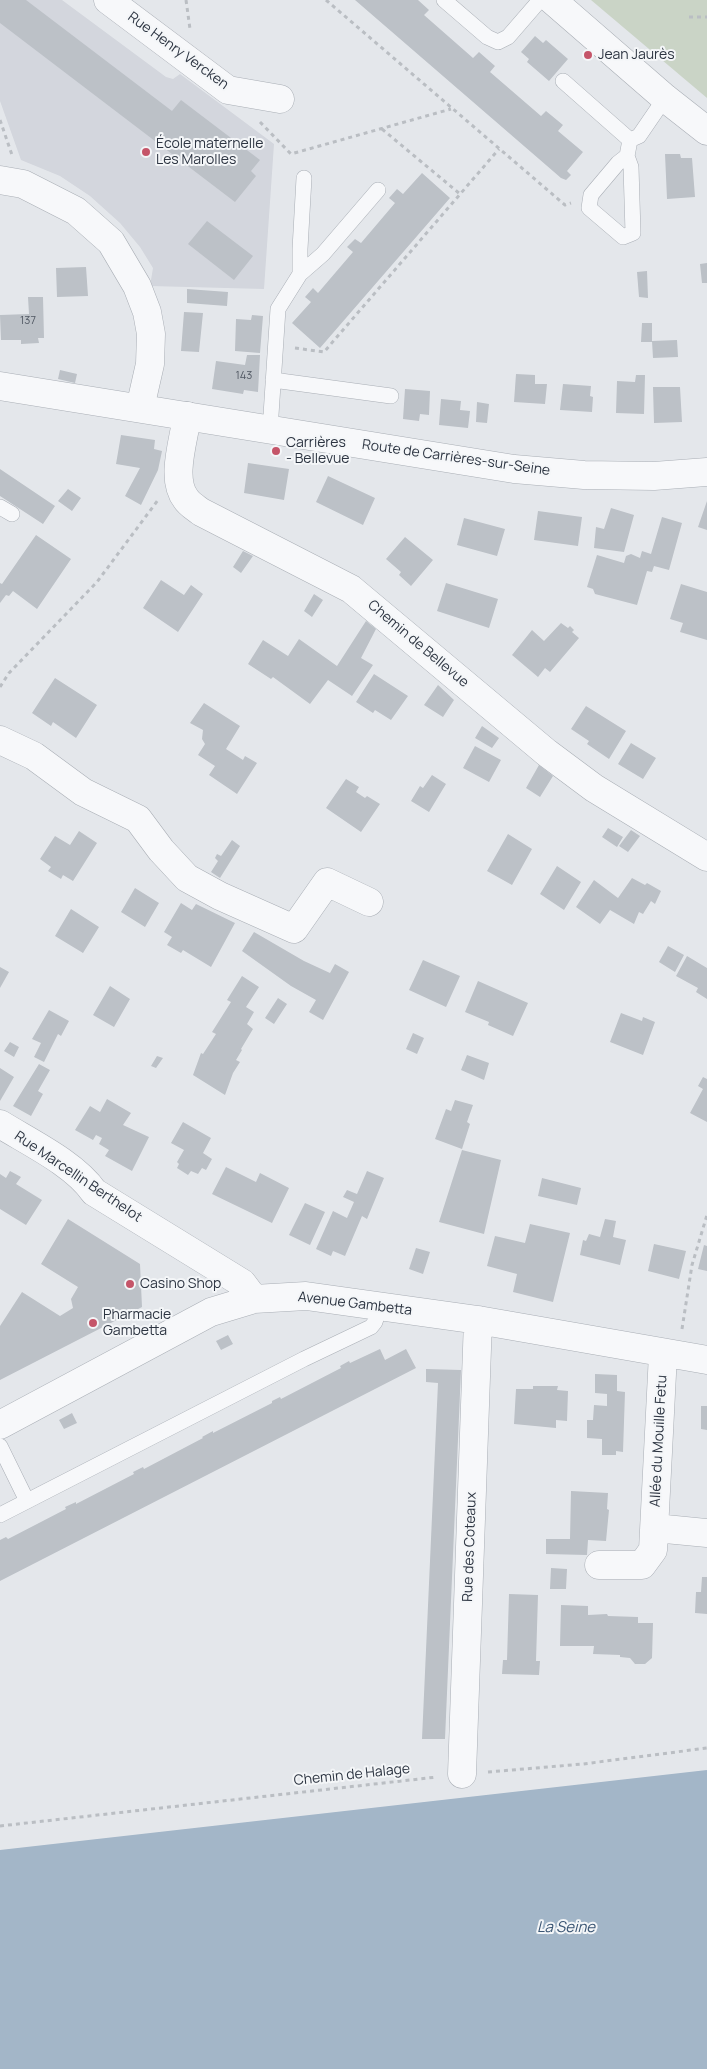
<!DOCTYPE html>
<html>
<head>
<meta charset="utf-8">
<style>
	body { margin:0 }
	canvas { display:block; background:#e4e7eb }
</style>
</head>
<body>
<canvas width="707" height="2069"></canvas>
<script>
const context = document.querySelector('canvas').getContext('2d');
context.lineJoin = 'round';
function fill(path, color) { context.fillStyle = color; context.fill(path, 'evenodd'); }
function trace(path, color, width, dash) { context.strokeStyle = color; context.lineWidth = width; context.lineCap = dash ? 'butt' : 'round'; context.setLineDash(dash || []); context.stroke(path); }
function label(font, color, halo, rows, align = 'center') {
  context.font = font + ' Manrope,sans-serif'; context.lineWidth = 4; context.setLineDash([]); context.textBaseline = 'middle'; context.strokeStyle = halo; context.fillStyle = color; for (const [text, x, y, turn = 0] of rows) {
    context.save(); context.translate(x, y); context.rotate((+turn || 0) * Math.PI / 180); context.textAlign = isNaN(turn) ? turn : align; if (halo) context.strokeText(text, 0, 0); context.fillText(text, 0, 0); context.restore();
  }
}
const built = new Path2D(`
	M0 0H62L166 77 173 79 180 74 274 144 264 289 150 286 153 268 140 247 120 223 90 196 60 176 21 160 0 101Z`);
const green = new Path2D(`
	M591 0H707V98Z`);
const water = new Path2D(`
	M707 1770V2069H0V1850Z`);
const building = new Path2D(`
	M0 0H26L172 111 181 100 260 160 251 171 256 176 235 202 0 23Z
	M355 0H418L429 10 424 15 473 58 479 52 495 66 490 72 541 116 546 111 563 125 558 131 583 152 567 171 571 175 566 180 561 178Z
	M535 36 543 43 546 40 568 59 549 81 527 62 529 59 521 52Z
	M665 154H680L681 158H692L695 197 667 199Z
	M422 173 450 198 320 348 292 323 311 302 305 297 313 288 318 293 353 252 347 247 355 239 361 243 395 203 389 198 397 189 403 194Z
	M207 221 253 256 234 280 188 244Z
	M707 263V283H702L700 264Z
	M86 267 88 296 57 297 56 268Z
	M647 271 648 298 639 297 637 272Z
	M187 289 228 292 227 306 187 303Z
	M28 297H43L44 338H38L39 343 21 344V340H1L0 315 29 314Z
	M184 312 203 313 199 352 181 351Z
	M252 315 263 316 260 353 235 351 236 319 251 320Z
	M642 323H652V342H641Z
	M677 340 678 357 653 358 652 341Z
	M247 355H260L258 392 244 390 243 394 212 389 216 361 245 365Z
	M60 370 77 374 75 383 58 379Z
	M516 374 535 375V384H547L545 404 514 402Z
	M636 375H645L644 414 616 413 617 381 635 382Z
	M563 384 591 386 590 396 593 397 592 412 560 410Z
	M653 387H680L682 422 654 423Z
	M405 389 430 391 429 415 420 414 419 421 403 419Z
	M441 399 461 401 460 410 470 411 468 428 439 425Z
	M477 402 489 404 487 423 476 422Z
	M121 435 155 440 154 449 162 451 158 470 141 505 125 496 140 468 116 464Z
	M248 463 289 469 284 500 244 493Z
	M0 469 55 506 43 524 0 496Z
	M328 476 375 498 363 525 316 502Z
	M68 489 81 498 72 511 58 501Z
	M707 501V530L698 527Z
	M611 508 634 515 624 552 594 548 596 527 604 529Z
	M538 511 582 517 578 546 534 540Z
	M662 517 682 523 669 570 654 566 652 572 647 571 637 605 595 594 593 589 587 587 597 555 624 563 626 556 631 554 640 558 642 551 651 554Z
	M464 518 505 529 497 556 457 545Z
	M36 535 71 559 37 609 13 591 9 596 6 595 0 603V583L2 584Z
	M405 537 433 560 411 586 399 575 401 572 386 559Z
	M243 551 253 556 241 573 233 567Z
	M161 580 184 595 191 585 203 594 178 632 143 608Z
	M446 583 498 599 489 628 437 611Z
	M681 584 707 592V640L680 632 683 623 670 619Z
	M314 594 323 600 312 617 304 611Z
	M366 621 376 629 361 658 373 665 352 696 328 680 310 704 273 677 271 679 248 664 263 640 288 656 299 639 337 666Z
	M561 623 568 628 570 626 574 630 572 632 579 638 550 672 545 668 538 677 512 655 532 630 544 641Z
	M374 674 408 696 391 720 375 710 373 713 356 702Z
	M55 678 97 705 76 738 53 722 51 726 32 713Z
	M438 685 454 700 443 717 424 705Z
	M204 703 240 726 226 749 243 760 245 756 257 763 237 794 209 775 215 766 198 755 205 744 202 739 203 730 190 723Z
	M586 706 626 731 609 759 587 744 589 741 571 729Z
	M482 726 499 738 492 748 475 738Z
	M631 743 656 758 643 779 618 764Z
	M475 746 501 760 489 782 463 768Z
	M539 765 553 776 540 797 526 788Z
	M432 775 446 784 429 812 411 801 420 786 423 788Z
	M346 779 359 787 356 792 365 798 367 796 380 804 361 832 326 808Z
	M608 828 623 837 617 847 602 837Z
	M631 830 640 836 628 852 619 846Z
	M79 831 97 843 73 881 63 875 61 879 48 871 51 867 40 859 55 836 70 845Z
	M508 834 532 849 512 885 487 871Z
	M232 840 240 846 220 878 211 872 218 861 215 858 217 854 221 856Z
	M557 866 581 882 564 910 540 894Z
	M632 878 645 885 647 883 661 891 655 904 651 901 643 914 639 912 634 924 610 910 600 924 576 907 594 880 618 898Z
	M135 888 159 903 145 927 121 912Z
	M181 903 192 910 196 904 235 923 211 967 183 950 181 953 167 945 172 937 164 932Z
	M71 909 99 927 83 953 55 936Z
	M254 932 304 961 330 973 335 964 349 972 323 1020 309 1012 316 1000 291 986 242 951Z
	M668 946 684 955 675 972 659 962Z
	M687 956 707 968V999L696 992 698 988 676 976Z
	M423 960 460 976 446 1007 409 990Z
	M0 967 9 972 0 988Z
	M242 976 259 987 246 1007 254 1012 247 1024 253 1029 241 1049 242 1050 236 1060 240 1062 233 1073 225 1095 193 1075 201 1053 203 1054 216 1034 212 1032 231 1002 227 1000Z
	M478 981 528 1003 513 1036 488 1025 489 1022 465 1012Z
	M110 986 130 999 114 1027 93 1015Z
	M278 998 287 1004 274 1024 265 1018Z
	M49 1010 69 1021 61 1036 58 1034 44 1062 34 1057 41 1043 32 1039Z
	M621 1013 642 1021 643 1017 655 1022 643 1055 610 1042Z
	M413 1033 424 1038 417 1054 406 1049Z
	M10 1042 19 1047 14 1057 4 1051Z
	M467 1055 489 1063 484 1080 461 1070Z
	M157 1056 163 1058 156 1068 151 1066Z
	M39 1064 50 1070 38 1091 43 1094 31 1116 13 1106Z
	M0 1068 14 1077 0 1101Z
	M703 1077 707 1079V1122L690 1113 703 1089 698 1086Z
	M107 1099 131 1113 123 1125 149 1137 132 1171 105 1156 109 1150 99 1144 102 1138 96 1135 93 1140 75 1130 90 1106 100 1112Z
	M455 1100 473 1105 467 1122 470 1124 462 1149 435 1139 446 1109 451 1111Z
	M183 1122 211 1138 203 1153 212 1159 206 1170 202 1168 198 1174 191 1171 188 1175 177 1168 179 1164 177 1162 184 1150 171 1143Z
	M462 1150 501 1160 484 1234 439 1222Z
	M226 1167 256 1182 260 1173 289 1188 272 1223 212 1194Z
	M10 1171 21 1177 16 1184 42 1200 26 1225 0 1209V1174L6 1178Z
	M367 1171 384 1178 367 1219 362 1216 345 1256 333 1251 331 1256 316 1249 333 1211 347 1218 354 1202 343 1197 347 1190 357 1194Z
	M542 1178 581 1188 577 1205 538 1196Z
	M305 1203 325 1212 310 1245 289 1235Z
	M68 1219 140 1264 142 1307 0 1380V1326L22 1292 60 1316 73 1308 71 1299 78 1287 41 1264Z
	M605 1219 616 1221 613 1237 626 1240 620 1265 580 1255 583 1240 586 1241 589 1234 600 1237Z
	M530 1224 570 1233 553 1302 513 1292 517 1274 487 1266 495 1236 525 1243Z
	M654 1244 686 1251 679 1279 648 1271Z
	M704 1245 707 1246V1271L698 1269Z
	M416 1248 430 1252 423 1274 409 1269Z
	M228 1335 233 1344 221 1350 216 1341Z
	M380 1349 385 1360 406 1349 416 1368 0 1581V1540L6 1537 8 1539 66 1509 65 1507 76 1502V1504L134 1474 133 1472 143 1467 144 1469 203 1438 202 1437 213 1431V1433L272 1403V1401L280 1397 281 1399 341 1368 340 1366 349 1361 350 1363Z
	M426 1369 461 1370 445 1739H422L438 1383 426 1382Z
	M595 1374 617 1375V1391L625 1392 623 1452 616 1451V1455H602V1439L587 1438V1420H593L594 1405 607 1406V1394L595 1393Z
	M533 1386H558L557 1390 568 1391 567 1421 556 1420V1428L514 1424 516 1389H533Z
	M701 1406H707V1430L701 1429Z
	M72 1413 77 1423 64 1429 59 1420Z
	M571 1491 608 1493 607 1509 609 1510 606 1541 588 1540 587 1555 546 1554V1539H570Z
	M551 1568 567 1569 566 1589H550Z
	M702 1577H707V1614L695 1613 696 1592H701Z
	M509 1594 538 1595 536 1661H540L539 1675 502 1674 503 1660H507Z
	M561 1605 588 1606V1615L607 1614 608 1616 638 1617V1623H653L652 1658 645 1664H635L630 1658 620 1657V1655L593 1654 594 1646H560Z`);
const path = new Path2D(`
	M186 0 190 29
	M326 0 565 205 571 203
	M689 17H707
	M0 120 12 155
	M260 122 291 154 451 109
	M382 129 460 194
	M295 348 324 352 499 149
	M0 687 9 673 97 582 158 500
	M682 1329 692 1265 707 1215
	M488 1772 583 1764 707 1748
	M0 1826 437 1777`);
const service = new Path2D(`
	M444 0 487 37 498 42 508 37 540 0
	M563 81 630 140 639 136 665 98
	M627 156 618 163 591 195 589 208 623 237 633 233 631 167 627 156 630 140
	M300 274V249L304 178
	M273 380 391 396
	M270 430 278 309 300 274 323 254 378 190
	M0 507 12 514
	M0 1446 27 1501
	M0 1515 304 1359 371 1327 375 1322 380 1307`);
const minor = new Path2D(`
	M108 0 228 90 280 99
	M552 0 665 98 707 131
	M0 180 23 184 76 211 111 242 137 286 147 312 151 334 150 364 140 408
	M187 416C184 440 170 479 186 499 189 504 196 508 201 512L351 589 547 753 594 788 707 857
	M0 740 34 756 83 792 138 819 161 850 187 878 220 896 294 929 327 882 369 902
	M0 1124C29 1142 75 1164 94 1192L242 1283 254 1299
	M0 1425 211 1312 254 1299 306 1296 478 1320 707 1360
	M655 1528 707 1533
	M599 1565H642L653 1550 663 1354
	M462 1774 478 1320`);
const tertiary = new Path2D(`
	M0 386 514 469 584 475 654 476 707 472`);
const markers = [
	[588,55,5,"#c55569"],
	[146,152,5,"#c55569"],
	[276,451,5,"#c55569"],
	[130,1284,5,"#c55569"],
	[93,1323,5,"#c55569"]
];
const numberNames = [
	["137",28,321],
	["143",244,376]
];
const streetNames = [
	["Rue Henry Vercken",178,51,36],
	["Route de Carrières-sur-Seine",456,458,8],
	["Chemin de Bellevue",418,644,40],
	["Rue Marcellin Berthelot",78,1177,34],
	["Avenue Gambetta",355,1304,7],
	["Allée du Mouille Fetu",659,1441,-87],
	["Rue des Coteaux",470,1547,-88],
	["Chemin de Halage",352,1775,-6]
];
const poiNames = [
	["Jean Jaurès",598,55],
	["École maternelle",156,144],
	["Les Marolles",156,160],
	["Carrières",286,443],
	["- Bellevue",286,459],
	["Casino Shop",140,1284],
	["Pharmacie",103,1315],
	["Gambetta",103,1331]
];
const waterNames = [
	["La Seine",566,1928]
];
fill(built, '#d3d6dd');
fill(green, '#cad4c6');
fill(water, '#a3b6c8');
fill(building, '#bcc1c7');
trace(service, '#a9aeb5', 16);
trace(minor, '#a9aeb5', 29);
trace(tertiary, '#a9aeb5', 29);
trace(path, '#babec3', 3, [4, 4]);
trace(service, '#f7f8fa', 15);
trace(minor, '#f7f8fa', 28);
trace(tertiary, '#f7f8fa', 28);
for (const [x, y, r, color] of markers) { const dot = new Path2D(); dot.arc(x, y, r, 0, 2 * Math.PI); context.fillStyle = color; context.fill(dot); trace(dot, '#f4f6f8', 2); }
label('11px', '#515863', null, numberNames);
label('14px', '#2d3542', '#f4f6f8', streetNames);
label('14px', '#2d3542', '#f4f6f8', poiNames, 'left');
label('italic 15px', '#3a5573', '#f4f6f8', waterNames);
</script>
</body>
</html>
